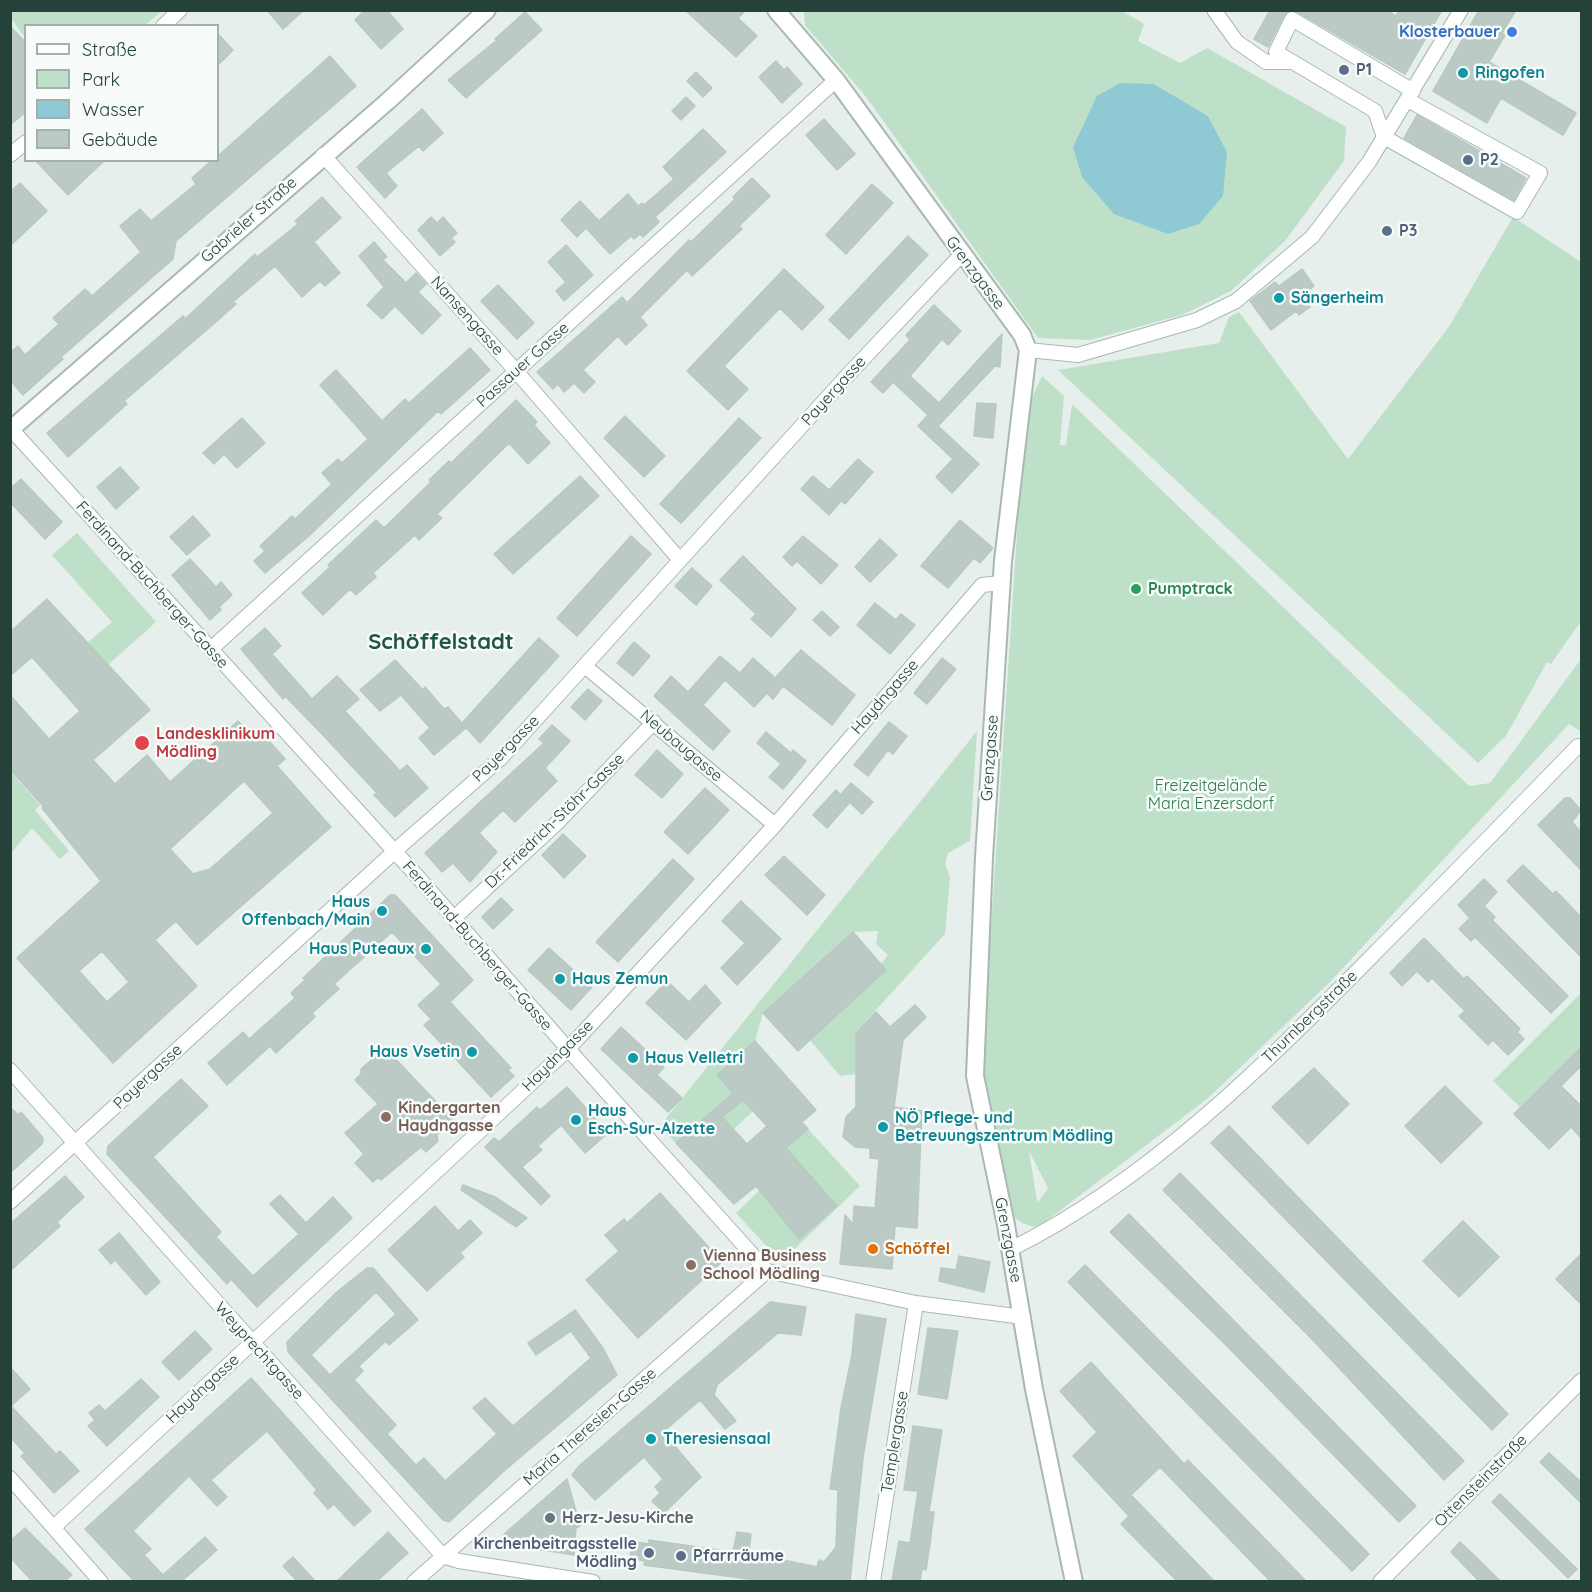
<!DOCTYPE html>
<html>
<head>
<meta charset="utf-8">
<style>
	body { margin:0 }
	#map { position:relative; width:1592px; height:1592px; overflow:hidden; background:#e6efeb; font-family:Quicksand,sans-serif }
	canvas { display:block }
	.frame { position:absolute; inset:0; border:12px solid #24423a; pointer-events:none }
	.legend { position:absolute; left:24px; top:24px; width:195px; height:138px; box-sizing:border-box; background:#f7fbf9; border:2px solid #a3b1ad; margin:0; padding:8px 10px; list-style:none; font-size:18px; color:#24423a }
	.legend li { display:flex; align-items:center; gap:12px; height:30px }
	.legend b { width:30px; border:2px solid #a3b1ad }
</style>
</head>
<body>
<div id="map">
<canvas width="1592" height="1592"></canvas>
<div class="frame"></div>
<ul class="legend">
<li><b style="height:8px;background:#fff"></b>Straße</li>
<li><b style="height:16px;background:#bfe0c8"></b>Park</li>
<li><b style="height:16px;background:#8ec9d4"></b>Wasser</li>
<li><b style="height:16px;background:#bbcac4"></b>Gebäude</li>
</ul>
</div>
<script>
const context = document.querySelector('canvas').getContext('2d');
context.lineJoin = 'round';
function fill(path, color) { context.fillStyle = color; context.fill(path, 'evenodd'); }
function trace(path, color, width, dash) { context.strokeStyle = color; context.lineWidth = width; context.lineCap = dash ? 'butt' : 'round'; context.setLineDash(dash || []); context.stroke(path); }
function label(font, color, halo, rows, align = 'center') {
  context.font = font + ' Quicksand,sans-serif'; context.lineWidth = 5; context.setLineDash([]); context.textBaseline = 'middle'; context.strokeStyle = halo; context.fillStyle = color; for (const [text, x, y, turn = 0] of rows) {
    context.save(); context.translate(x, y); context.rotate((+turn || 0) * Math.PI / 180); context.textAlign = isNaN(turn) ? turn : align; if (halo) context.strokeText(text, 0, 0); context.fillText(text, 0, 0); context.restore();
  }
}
const green = new Path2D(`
	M10 11 11 10 162 11 145 25 26 26 25 37 11 19Z
	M804 11H1122L1144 24 1138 41 1180 63 1207 48 1346 127 1344 161 1285 241 1231 291 1182 315 1090 340 1038 338 867 98 805 25ZM1154 84 1208 116 1227 152Z
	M1513 217 1581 262V621L1551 664 1547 662 1506 736 1478 763 1058 370 1219 343 1229 317 1239 312 1348 459 1448 328Z
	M1042 376 1064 396 1060 445H1066L1072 404 1469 786 1490 783 1581 659 1582 732 1569 724 1330 982 1207 1099 1037 1228 1022 1223 1014 1217 982 1064 1025 412ZM1029 1151 1048 1188 1038 1202 1037 1201Z
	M77 533 156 622 108 665 87 643 112 622 52 555Z
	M977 731 970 841 948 853 945 865 950 876 945 934 856 1032V1074L840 1076 810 1040 886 970 881 964 888 955 876 944 878 931 852 932 763 1013 755 1041 717 1074 753 1111 734 1129 715 1109 676 1143 659 1127Z
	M10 771 40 805 35 810 69 851 60 859 32 828 11 853Z
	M1581 993V1046L1520 1107 1493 1081Z
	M808 1129 860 1186 781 1262 736 1213 760 1190 799 1238 786 1148Z`);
const water = new Path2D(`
	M1120 83 1154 84 1208 116 1227 152 1223 196 1199 224 1168 234 1114 214 1082 177 1073 147 1097 96Z`);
const building = new Path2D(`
	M267 10H304L283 29Z
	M365 10H387L403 29 381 49 355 20Z
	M685 10H746L738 18 757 36 736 57Z
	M1270 10H1290L1284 15 1268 47 1254 39Z
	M1294 10H1386L1396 16 1399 10H1442L1405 74Z
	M1479 10H1516L1502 33 1505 35 1489 62 1576 113 1563 135 1501 98 1487 123 1433 91Z
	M525 12 542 30 466 98 448 80 497 40 495 39Z
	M10 26 26 43V112L10 125Z
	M218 34 233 50 218 65Z
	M330 56 356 86 176 241 173 259 61 357 63 359 23 395 10 380V353L18 346 25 355 59 324 53 318 85 289 92 296 141 252 120 226 140 209 151 221 196 184 192 178 212 160H218V156Z
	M776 61 784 70 787 67 802 84 782 103 759 77Z
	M696 72 712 88 703 97 687 81Z
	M686 97 695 106 681 120 672 111Z
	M422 109 443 133 423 151 419 146 386 173 397 186 385 198 357 167Z
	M1417 115 1526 178 1514 200 1404 138Z
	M824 119 855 154 837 170 806 135Z
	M703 129 726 152 655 217 659 222 643 237 640 234 634 239 631 236 610 254 586 228 577 237 561 220 580 201 599 221 628 194 638 206 642 203 644 205 674 179 663 167Z
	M35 160H105L68 195Z
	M752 178 770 196 739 226 742 229 692 276 687 270 640 317 647 325 626 345 618 336 583 370 595 382 584 393 574 383 564 392 558 384 553 389 537 372 622 297 627 303 689 240 691 242 735 199 733 197Z
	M20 183 47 211 10 246V192Z
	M872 184 893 203 846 254 826 235Z
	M322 197 341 218 314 242 340 273 325 286 320 281 302 297 275 266 233 302 236 304 217 321 124 401 127 404 68 457 47 433 183 316 185 319 255 254 257 257 298 224 295 221Z
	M431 217 437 223 443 217 457 233 451 238 455 242 440 256 418 230Z
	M908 236 928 255 849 339 829 320Z
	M374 242 387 257 383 260 406 283 416 273 426 284 418 292 441 315 422 334 395 306 382 319 367 305 384 287 359 256Z
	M566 245 593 275 564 301 556 291 566 282 548 262Z
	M784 269 824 307 802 330 780 308 724 366 748 389 728 410 687 371Z
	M1302 269 1314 286 1302 295 1310 307 1299 315 1296 311 1271 330 1250 301 1275 282 1279 286Z
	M498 285 534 323 517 339 481 301Z
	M934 305 961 331 948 345 942 339 910 376 939 403 1002 334 1000 367 995 366 938 426 979 464 952 493 936 477 953 459 918 426 928 415 893 382 883 393 871 382 910 340 906 335Z
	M470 348 490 370 441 414 438 411 310 535 265 573 254 561 265 551 260 546 292 516 295 519 332 484 322 473 338 459 342 463 368 439 320 385 336 370 382 421 405 399 409 403Z
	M516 400 537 422 534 425 550 443 528 464 509 443 437 514 442 518 419 540 415 535 373 573 376 577 356 595 350 589 323 615 302 593 330 567 328 565 376 520 384 528 431 482 429 480 449 461 451 463Z
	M977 403 996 404 993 438 974 436Z
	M625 416 665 456 644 477 604 438Z
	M242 418 265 443 237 468 224 454 214 464 203 453Z
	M739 418 761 438 681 523 660 504Z
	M858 459 873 472 845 504 841 501 829 515 801 489 813 476 829 490Z
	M120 467 139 488 116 509 97 487Z
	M580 476 599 496 513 574 494 554Z
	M21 479 62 522 45 539 10 502V489Z
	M193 516 210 535 187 555 170 537Z
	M960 520 993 548 980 563 974 558 948 588 921 566Z
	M631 536 651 554 577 636 557 618Z
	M803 536 838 565 821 584 797 561 792 566 783 557Z
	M880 539 897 555 870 582 855 567Z
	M743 556 796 609 771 637 751 619 756 614 720 580Z
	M190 559 216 587 221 582 232 595 219 607 221 610 210 620 172 575Z
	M692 568 712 586 696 605 675 586Z
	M47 599 150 710 93 760 115 784 147 755 170 782 238 721 253 738 261 732 285 759 277 766 331 827 197 945 176 921 155 940 197 986 113 1063 17 958 101 881 42 808 43 806 10 769V695L49 739 80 711 32 657 10 676V632ZM244 781 273 813 210 869 193 874 170 849ZM102 951 129 982 107 1002 79 971Z
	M875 603 896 620 901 614 915 625 890 654 857 625Z
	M822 611 839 627 830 636 813 620Z
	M265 628 281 646 272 654 312 699 337 676 359 699 345 711 400 771 407 765 428 788 395 817 374 795 377 793 321 733 285 696 283 699 241 649Z
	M539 638 559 656 480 743 462 723Z
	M634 642 650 656 633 676 617 663Z
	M801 650 855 695 832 725 783 686 773 699 767 693 754 707 725 680 703 705 730 731 713 750 654 696 671 676 688 692 720 656 740 673 753 658 775 678Z
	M942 658 956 669 927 704 914 693Z
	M395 660 423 690 425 687 444 709 448 707 466 728 434 755 419 738 430 728 401 695 380 711 360 690Z
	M588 689 602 701 585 720 571 707Z
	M889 722 907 736 893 754 888 750 868 776 854 765Z
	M552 725 570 741 545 768 557 781 515 822 503 810 479 833 497 852 470 882 453 863 442 872 425 853 544 743 539 739Z
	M766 732 791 753 793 750 806 761 783 789 769 777 781 764 757 743Z
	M657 750 683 774 662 798 635 775Z
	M851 783 873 802 862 814 841 794Z
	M705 788 729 810 688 854 664 832Z
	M836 790 849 803 827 828 813 815Z
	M1565 798H1570L1581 810 1572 822 1581 832V870L1538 825Z
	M563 834 586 856 564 878 542 855Z
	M784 856 825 895 807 915 765 875Z
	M673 859 694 879 618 962 596 942Z
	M1523 865 1553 894 1556 891 1581 917V957L1507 881Z
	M1484 879 1497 892 1484 906 1495 917 1492 920 1568 996 1551 1013 1475 937 1471 941 1459 929 1470 918 1458 905Z
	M390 895H395L473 980 450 1002 511 1068 508 1070 514 1076 491 1097 424 1025 431 1019 418 1005 441 984 392 932 334 984 339 989 312 1013 315 1017 276 1053 270 1046 227 1085 208 1063 243 1032 249 1039 295 998 291 993 305 980 303 978Z
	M501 898 513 910 493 929 482 917Z
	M741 901 781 939 737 985 721 968 745 943 722 921Z
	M853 932 886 970 798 1051 763 1013Z
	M1424 938 1464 979 1467 976 1520 1029 1517 1032 1524 1039 1508 1055 1493 1040 1488 1045 1459 1016 1465 1011 1432 978 1428 982 1417 971 1402 986 1390 973Z
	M549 948 592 987 571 1010 528 970Z
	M667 981 689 1002 705 985 721 1003 686 1040 646 1003Z
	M915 1005 926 1017 903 1040 894 1107 922 1111 917 1228 895 1226 892 1269 840 1264 845 1215 853 1224 854 1206 875 1208 879 1159 870 1158V1148L855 1147 843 1137 846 1117 856 1107V1033L876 1012 890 1027Z
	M621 1027 664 1067 657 1075 682 1098 668 1112 601 1049Z
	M755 1041 816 1110 802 1122 808 1129 786 1148 837 1206 799 1239 756 1186 734 1204 676 1143 733 1093 717 1075ZM743 1100 767 1126 747 1144 722 1117Z
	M1581 1047V1066L1561 1086 1581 1106V1138L1571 1127 1549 1149 1514 1114Z
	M385 1048 444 1110 449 1105 458 1114 437 1135 438 1141 426 1152 421 1147 381 1180 378 1177 373 1182 355 1163 364 1154 345 1133 378 1104 355 1080 361 1074V1069Z
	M1314 1068 1349 1104 1308 1144 1272 1107Z
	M181 1079 208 1106 153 1157 221 1232 216 1237 253 1276 299 1234 270 1204 280 1195 306 1223 333 1197 352 1218 257 1307 231 1279 227 1284 107 1154 108 1146Z
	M1445 1086 1482 1123 1441 1163 1405 1126Z
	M567 1087 608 1133 585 1153 561 1125 538 1146 542 1150 522 1167 550 1196 541 1205 485 1147 494 1138 499 1142 537 1107 540 1110Z
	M10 1107 18 1115 21 1112 43 1138 42 1144 10 1173Z
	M1229 1126 1508 1414 1492 1430 1211 1143Z
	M1180 1173 1464 1461 1444 1480 1311 1338 1163 1190Z
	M65 1176 84 1197 57 1222 60 1226 10 1271V1224Z
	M463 1185 495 1197 527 1218 516 1227 461 1190Z
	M660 1193 722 1262 638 1338 586 1280 619 1251 605 1235 624 1219 627 1223Z
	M435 1206 458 1231 470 1220 482 1233 460 1253 464 1257 427 1291 388 1250Z
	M1129 1214 1416 1506 1399 1522 1226 1345 1110 1232Z
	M1463 1221 1499 1257 1459 1297 1423 1261Z
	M119 1233 160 1282 146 1295 115 1260 111 1264 99 1250Z
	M1581 1254V1304L1556 1279Z
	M959 1256 990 1262 984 1292 939 1281 941 1268 956 1270Z
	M1085 1265 1369 1554 1352 1571 1068 1282Z
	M367 1268H373L418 1320 389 1345 386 1341 359 1366 363 1371 354 1380 396 1425 387 1434 416 1465 424 1458 445 1481 497 1434 473 1408 485 1398 513 1426 591 1358 571 1331 536 1355 528 1343 575 1310 603 1348 617 1375 504 1471 449 1522 443 1520 288 1352 287 1342 338 1291ZM376 1292 396 1314 330 1375 311 1355Z
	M770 1302 806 1307 801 1335 778 1333 717 1385 714 1395 736 1421 725 1429 700 1400 663 1432 701 1477 664 1513 652 1501 660 1493 655 1487 663 1479 644 1457 595 1500 572 1475 579 1466Z
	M856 1314 886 1319 863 1458 850 1581H763L644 1565 645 1561 630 1558 632 1541 649 1544V1540L733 1552 737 1532 751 1534 749 1553 817 1567 819 1560 824 1562 836 1547 838 1490 830 1489 841 1408 852 1355Z
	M928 1328 958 1331 947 1399 918 1394Z
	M195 1331 212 1349 179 1380 162 1362Z
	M1091 1362 1184 1464 1188 1460 1306 1581H1270L1160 1467 1131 1495 1214 1581H1177L1121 1524 1129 1516 1073 1456 1097 1432 1060 1391Z
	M10 1367 30 1389 11 1406 56 1454 60 1451 79 1471 54 1493 21 1456 25 1453 10 1437Z
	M251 1378 371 1511 354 1526 334 1504 328 1509 314 1493 317 1490 267 1431 211 1480 227 1497 217 1506 189 1476 133 1531 151 1549 144 1555 163 1575 205 1537 217 1550 182 1581H134L85 1529Z
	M141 1379 159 1397 107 1446 88 1426 95 1420 89 1413 99 1405 105 1411Z
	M913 1426 942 1430 929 1512H934L930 1544 926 1570 922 1569 920 1581H892L899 1541 910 1543 918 1491 904 1490Z
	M1549 1453 1581 1482V1503L1540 1462Z
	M567 1479 580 1526 576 1528 574 1555 505 1544 503 1535Z
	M1500 1494 1577 1569 1568 1578 1492 1502Z
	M25 1528 72 1575 65 1581H32L10 1557V1541Z
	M388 1532 408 1553 377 1581H337Z
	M1460 1542 1476 1557 1500 1581H1479L1451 1552Z
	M293 1557 315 1581H297L283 1566Z`);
const minor = new Path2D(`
	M1214 10 1237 42 1266 62H1292
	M163 26 180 10
	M1408 100 1540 173 1517 212 1384 137 1375 111 1276 52 1292 19 1413 91
	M10 155 26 142
	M323 155 516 371 680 560
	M1028 350 1078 355 1197 320 1236 301 1312 237 1369 162 1461 10
	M11 429 417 876 568 1049 767 1271 916 1303 1023 1317
	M211 649 836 80
	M586 667 775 825
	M454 918 559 821 654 722
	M10 1070 443 1556 459 1561 593 1582
	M10 1202 406 841 501 758 846 377 961 255
	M1011 1249C1150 1180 1263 1066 1372 956 1441 887 1510 816 1578 746
	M10 1478 101 1582
	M54 1527 568 1049 775 825 982 585 1001 583
	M414 1582 767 1271
	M873 1582 916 1303
	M1380 1582 1582 1380`);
const tertiary = new Path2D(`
	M776 10 836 80 1022 335 1028 350 1003 561 984 857 975 1076 1006 1225 1034 1389 1074 1582
	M10 430 388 101 487 10`);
const markers = [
	[1512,32,6,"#3f7fe0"],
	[1344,70,6,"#5c6f8a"],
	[1463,73,6,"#0f9aa8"],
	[1468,160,6,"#5c6f8a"],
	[1387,231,6,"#5c6f8a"],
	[1279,298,6,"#0f9aa8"],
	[1136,589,6,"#2e9e5b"],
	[142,743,8,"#e0444e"],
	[382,911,6,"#0f9aa8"],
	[426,949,6,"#0f9aa8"],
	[560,979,6,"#0f9aa8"],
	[472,1052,6,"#0f9aa8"],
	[633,1058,6,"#0f9aa8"],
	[386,1117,6,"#8d6e63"],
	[576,1120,6,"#0f9aa8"],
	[883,1127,6,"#0f9aa8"],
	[873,1249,6,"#e8710a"],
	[691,1265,6,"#8d6e63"],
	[651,1439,6,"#0f9aa8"],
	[550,1518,6,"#6b7280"],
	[649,1553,6,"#5c6f8a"],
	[681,1556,6,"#5c6f8a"]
];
const shopNames = [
	["Klosterbauer",1500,32]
];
const serviceNames = [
	["P1",1356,70],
	["P2",1480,160],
	["P3",1399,231],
	["Kirchenbeitragsstelle",637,1544,"right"],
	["Mödling",637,1562,"right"],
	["Pfarrräume",693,1556]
];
const cultureNames = [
	["Ringofen",1475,73],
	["Sängerheim",1291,298],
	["Haus",370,902,"right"],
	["Offenbach/Main",370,920,"right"],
	["Haus Puteaux",414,949,"right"],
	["Haus Zemun",572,979],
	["Haus Vsetin",460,1052,"right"],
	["Haus Velletri",645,1058],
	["Haus",588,1111],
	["Esch-Sur-Alzette",588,1129],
	["NÖ Pflege- und",895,1118],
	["Betreuungszentrum Mödling",895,1136],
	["Theresiensaal",663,1439]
];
const streetNames = [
	["Gabrieler Straße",249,220,-41],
	["Grenzgasse",975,273,53],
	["Nansengasse",467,316,48],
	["Passauer Gasse",523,365,-42],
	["Payergasse",834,391,-48],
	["Ferdinand-Buchberger-Gasse",152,585,48],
	["Haydngasse",885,697,-49],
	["Neubaugasse",681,746,40],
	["Payergasse",506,749,-45],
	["Grenzgasse",990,758,-86],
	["Dr.-Friedrich-Stöhr-Gasse",555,821,-44],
	["Ferdinand-Buchberger-Gasse",477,946,49],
	["Thurnbergstraße",1310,1017,-44],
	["Haydngasse",558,1056,-45],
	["Payergasse",148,1077,-43],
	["Grenzgasse",1008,1240,79],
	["Weyprechtgasse",259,1351,48],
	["Haydngasse",203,1389,-43],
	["Maria Theresien-Gasse",590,1427,-41],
	["Templergasse",895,1442,-81],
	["Ottensteinstraße",1481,1481,-45]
];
const leisureNames = [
	["Pumptrack",1148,589]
];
const healthNames = [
	["Landesklinikum",156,734],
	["Mödling",156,752]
];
const parkNames = [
	["Freizeitgelände",1211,786],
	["Maria Enzersdorf",1211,804]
];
const educationNames = [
	["Kindergarten",398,1108],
	["Haydngasse",398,1126],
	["Vienna Business",703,1256],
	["School Mödling",703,1274]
];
const foodNames = [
	["Schöffel",885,1249]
];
const worshipNames = [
	["Herz-Jesu-Kirche",562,1518]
];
const districtNames = [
	["Schöffelstadt",441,642]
];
fill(green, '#bfe0c8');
fill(water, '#8ec9d4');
fill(building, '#bbcac4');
trace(building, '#b8c9c2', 1.5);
trace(minor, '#a8b8b2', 16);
trace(tertiary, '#a8b8b2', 20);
trace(minor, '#fff', 14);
trace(tertiary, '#fff', 16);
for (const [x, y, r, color] of markers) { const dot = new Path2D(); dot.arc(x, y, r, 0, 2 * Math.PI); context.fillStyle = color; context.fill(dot); trace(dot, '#f7fbf9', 2); }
label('bold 16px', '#366cbe', '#f7fbf9', shopNames, 'right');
label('bold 16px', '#4e5e75', '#f7fbf9', serviceNames, 'left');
label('bold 16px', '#0d838f', '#f7fbf9', cultureNames, 'left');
label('16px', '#24423a', '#f7fbf9', streetNames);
label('bold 16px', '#27864d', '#f7fbf9', leisureNames, 'left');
label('bold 16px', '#be3a42', '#f7fbf9', healthNames, 'left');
label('16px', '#2d7a4b', '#f7fbf9', parkNames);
label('bold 16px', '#785e54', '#f7fbf9', educationNames, 'left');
label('bold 16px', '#c56008', '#f7fbf9', foodNames, 'left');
label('bold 16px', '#5b616d', '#f7fbf9', worshipNames, 'left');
label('bold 22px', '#1f5548', '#f7fbf9', districtNames);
</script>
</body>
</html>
